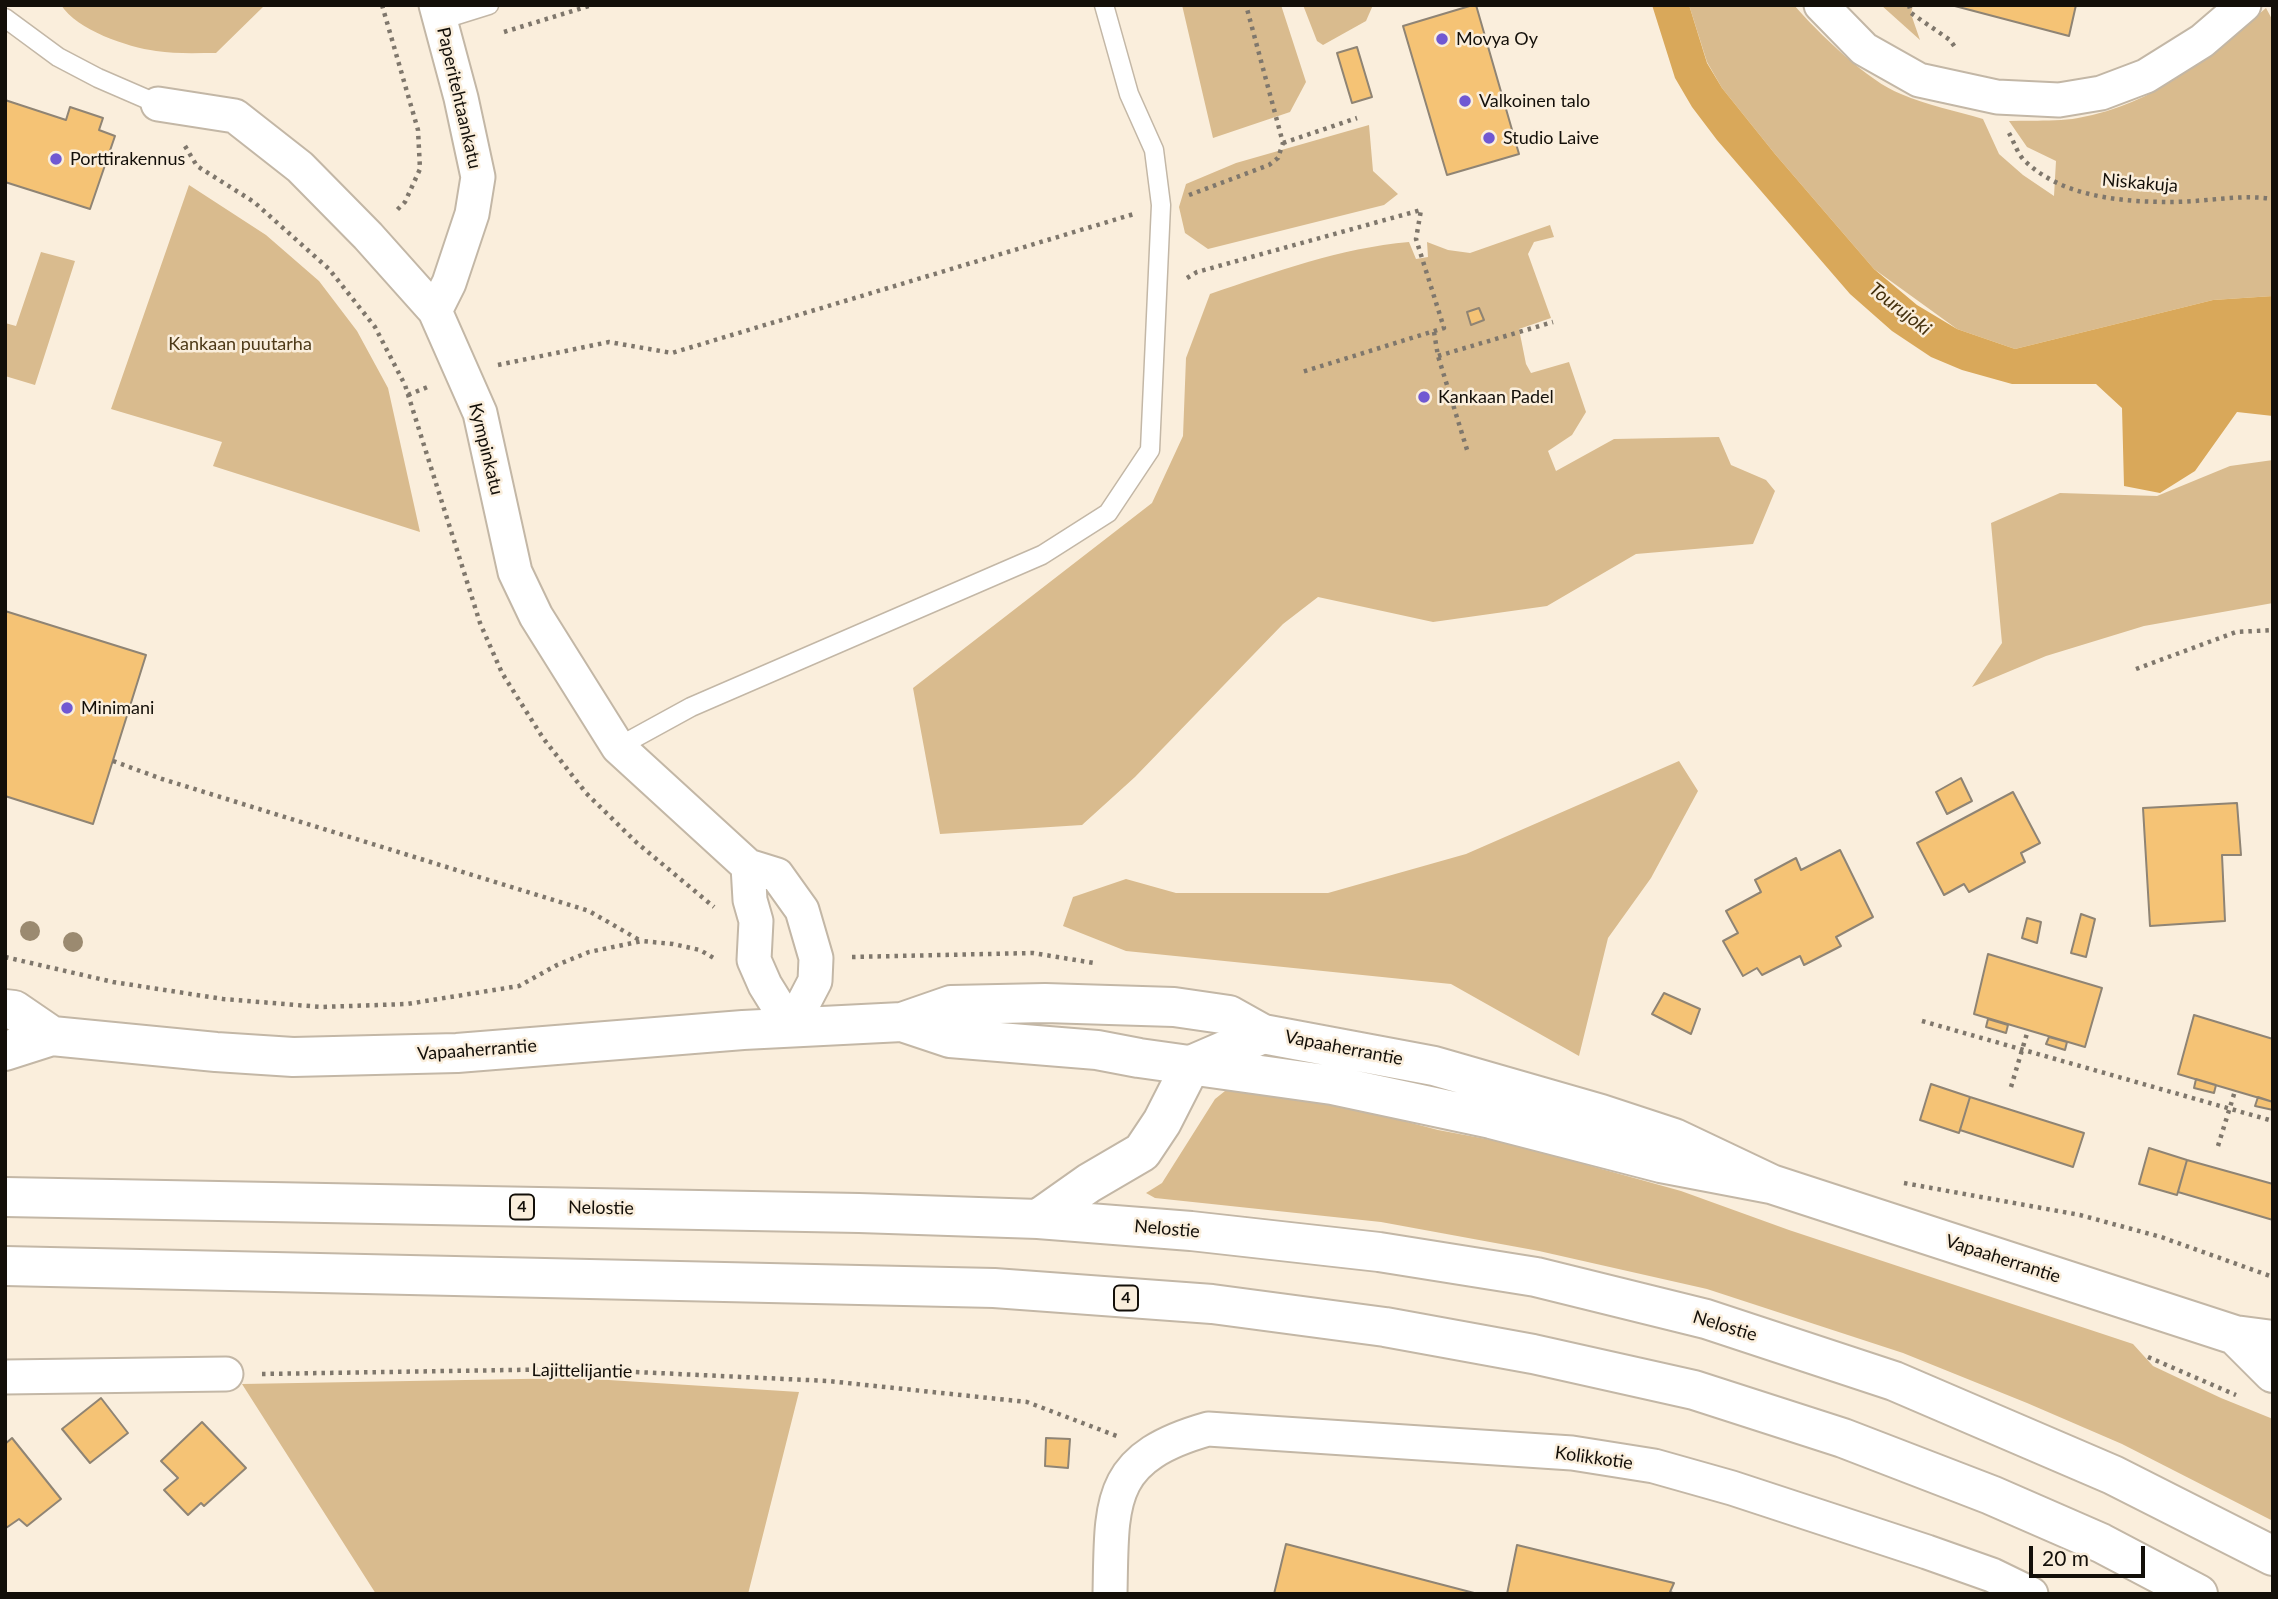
<!DOCTYPE html>
<html>
<head>
<meta charset="utf-8">
<style>
	body { margin:0 }
	#map { position:relative; width:2278px; height:1599px; overflow:hidden; background:#faeedc; font-family:Lato,sans-serif }
	canvas { display:block }
	.frame { position:absolute; inset:0; border:7px solid #130f09; pointer-events:none }
	.scale { position:absolute; left:2029px; top:1546px; width:116px; height:32px; box-sizing:border-box; border:4px solid #130f09; border-top:0; padding-left:9px; font-size:21px; line-height:24px; white-space:nowrap; color:#130f09; -webkit-text-stroke:5px #faeedc; paint-order:stroke }
</style>
</head>
<body>
<div id="map">
<canvas width="2278" height="1599"></canvas>
<div class="frame"></div>
<div class="scale">20 m</div>
</div>
<script>
const context = document.querySelector('canvas').getContext('2d');
context.lineJoin = 'round';
function fill(path, color) { context.fillStyle = color; context.fill(path, 'evenodd'); }
function trace(path, color, width, dash) { context.strokeStyle = color; context.lineWidth = width; context.lineCap = dash ? 'butt' : 'round'; context.setLineDash(dash || []); context.stroke(path); }
function label(font, color, halo, rows, align = 'center') {
  context.font = font + ' Lato,sans-serif'; context.lineWidth = 5; context.setLineDash([]); context.textBaseline = 'middle'; context.strokeStyle = halo; context.fillStyle = color; for (const [text, x, y, turn = 0] of rows) {
    context.save(); context.translate(x, y); context.rotate((+turn || 0) * Math.PI / 180); context.textAlign = isNaN(turn) ? turn : align; if (halo) context.strokeText(text, 0, 0); context.fillText(text, 0, 0); context.restore();
  }
}
const green = new Path2D(`
	M61 5H265L216 53C196 53 175 54 156 51 127 47 77 30 61 5Z
	M1182 5H1281L1306 82 1290 112 1213 138Z
	M1303 5H1373L1366 21 1323 45 1317 41Z
	M1689 5H1794C1817 32 1869 82 1901 94 1927 105 1956 111 1983 119L1999 154 2023 175 2054 196 2056 161 2027 147 2009 121C2031 120 2056 122 2078 118 2157 104 2207 57 2266 8L2273 21V296L2213 300 2015 349 1957 329 1874 269 1775 154 1722 88 1707 62Z
	M1881 5H1913L1911 14 1920 40Z
	M1369 125 1373 171 1398 194 1384 205 1208 249 1185 233 1179 207 1186 184 1236 163Z
	M189 185 266 235 319 281 357 331 388 388 420 532 213 466 222 442 111 409Z
	M1550 225 1554 237 1534 242 1528 254 1551 318 1519 329 1526 364 1531 373 1569 362 1586 412 1572 435 1548 451 1556 471 1614 439 1719 437 1731 465 1766 480 1775 491 1753 544 1636 554 1547 606 1433 622 1318 597 1283 624 1135 777 1082 825 940 834 913 688 1152 503 1183 436 1186 358 1210 294C1275 272 1340 248 1409 242L1416 259 1428 257 1427 242 1448 250 1470 253Z
	M41 252 75 261 35 385 5 376V323L16 326Z
	M2273 460V603L2144 626 2046 656 1972 687 2002 643 1991 523 2060 493 2157 496 2230 466Z
	M1679 761 1698 791 1651 878 1608 938 1579 1056 1451 984 1126 951 1063 926 1073 897 1126 879 1176 893H1328L1466 854Z
	M1230 1087 1351 1107 1438 1130 1508 1143 1681 1191 1789 1230 2133 1344 2153 1366 2221 1398 2273 1419V1521L2122 1444 2027 1403 1903 1353 1707 1289 1539 1251 1381 1222 1155 1198 1146 1193 1162 1183 1215 1099Z
	M577 1378 799 1392 748 1594H376L242 1384Z`);
const water = new Path2D(`
	M1652 5H1689L1707 63 1722 88 1775 154 1874 269 1917 305 1957 329 2015 349 2213 300 2273 296V416L2237 412 2195 471 2160 493 2124 486 2122 408 2096 384H2012L1962 370 1931 357 1892 331 1850 294 1717 140 1692 107 1675 78Z`);
const building = new Path2D(`
	M1473 5H1476L1519 154 1447 175 1403 26Z
	M1951 5H2076L2069 36Z
	M1357 47 1372 97 1352 103 1337 53Z
	M5 100 66 120 70 107 103 118 99 130 115 136 90 209 5 182Z
	M1479 308 1484 320 1471 325 1467 312Z
	M5 611 146 655 93 824 5 796Z
	M1961 778 1972 801 1947 814 1936 792Z
	M2013 792 2040 843 2021 853 2025 862 1969 892 1964 884 1944 895 1917 843Z
	M2237 803 2241 855H2222L2225 921 2150 926 2143 808Z
	M1840 850 1873 917 1836 937 1841 946 1804 965 1800 956 1762 975 1757 968 1743 976 1723 941 1738 933 1726 911 1761 892 1755 880 1796 858 1801 870Z
	M2081 914 2095 919 2086 957 2071 953Z
	M2027 918 2041 922 2037 943 2022 938Z
	M1988 954 2102 988 2085 1047 1974 1014Z
	M1664 993 1700 1009 1691 1034 1652 1014Z
	M2194 1015 2273 1039V1102L2178 1074Z
	M1988 1019 2008 1025 2006 1033 1986 1027Z
	M2049 1037 2067 1042 2065 1050 2046 1044Z
	M2196 1079 2216 1085 2214 1093 2194 1088Z
	M1931 1084 1970 1097 1959 1133 1920 1120Z
	M1970 1097 2084 1133 2073 1167 1960 1130Z
	M2258 1097 2273 1102V1110L2255 1106Z
	M2149 1148 2187 1160 2177 1195 2139 1184Z
	M2187 1160 2273 1184V1220L2178 1192Z
	M101 1398 128 1433 90 1463 62 1429Z
	M202 1422 246 1468 204 1506 201 1503 188 1515 164 1490 178 1478 161 1461Z
	M12 1438 61 1499 27 1526 19 1519 6 1528 5 1444Z
	M1046 1438 1070 1439 1068 1468 1045 1466Z
	M1286 1544 1478 1594H1274Z
	M1517 1545 1674 1583 1670 1592 1676 1594H1507Z`);
const path = new Path2D(`
	M382 5 418 130 420 169 405 202 395 212
	M1909 5 1911 13 1950 40 1957 50
	M504 32 592 5
	M2009 133C2014 142 2018 155 2025 161 2062 197 2122 202 2171 202 2205 202 2239 194 2273 199
	M1283 143 1357 118
	M185 146 197 166 254 202 329 269 375 327 405 385 480 623 502 673 543 738 586 793 637 843 714 907
	M1189 195 1269 165 1278 158 1283 143 1246 5
	M1187 278 1197 272 1421 210 1416 239 1444 328 1302 372
	M1434 332 1438 356 1468 453
	M1438 356 1553 322
	M498 365 609 342 672 353 1134 214
	M408 395 430 386
	M2136 669 2236 632 2273 630
	M113 761 162 779 589 911 641 941
	M5 957 113 982 223 999 321 1007 407 1004 519 986 557 965 589 952 642 941 673 944 700 950 717 960
	M852 957 1033 953 1094 963
	M1922 1021 2273 1121
	M2011 1087 2028 1030
	M2218 1146 2235 1091
	M1904 1183 2080 1215 2161 1237 2273 1277
	M2148 1357 2236 1395
	M262 1374 572 1369 828 1381 1027 1402 1117 1436`);
const service = new Path2D(`
	M5 18 58 57 98 78 158 104
	M441 20 489 5
	M618 747 691 707 1042 555 1108 513 1150 450 1161 205 1154 150 1129 94 1104 5`);
const minor = new Path2D(`
	M1821 5 1864 49 1919 80 1997 97 2059 100 2101 93 2146 76 2202 41 2244 5
	M158 104 235 116 300 167 368 236 435 311 480 413 515 572 536 616 618 747 748 866
	M435 311 449 283 472 214 478 177 461 98 436 5
	M748 866 777 875 802 910 816 958 815 981 791 1027 765 985 754 960 756 921 750 900Z
	M5 1377 226 1374
	M1110 1594C1112 1501 1106 1458 1208 1429L1572 1453 1654 1466 1732 1488 1927 1552 1992 1575 2031 1594`);
const tertiary = new Path2D(`
	M5 1009 14 1010 52 1036
	M902 1022 950 1038 1097 1050 1139 1058 1332 1085 1491 1119 1661 1163 1771 1184 2235 1335 2273 1340
	M5 1051 52 1036 216 1052 293 1057 457 1053 743 1030 902 1022 951 1005 1045 1003 1174 1007 1229 1015 1263 1034 1434 1066 1601 1114 1674 1138 1771 1184
	M2235 1335 2273 1373`);
const trunk = new Path2D(`
	M5 1197 859 1213 1038 1219 1191 1231 1379 1252 1536 1277 1706 1319 1894 1381 2113 1475 2273 1556
	M1038 1219 1089 1183 1142 1152 1162 1122 1191 1065 1263 1034
	M5 1266 994 1288 1212 1304 1385 1327 1533 1354 1694 1390 1843 1438 1991 1495 2101 1543 2198 1594`);
const trees = [
	[30,931],
	[73,942]
];
const markers = [
	[1442,39,7,"#7058d2"],
	[1465,101,7,"#7058d2"],
	[1489,138,7,"#7058d2"],
	[56,159,7,"#7058d2"],
	[1424,397,7,"#7058d2"],
	[67,708,7,"#7058d2"]
];
const shields = [
	[522,1207,24],
	[1126,1298,24]
];
const shieldNames = [
	["4",522,1207],
	["4",1126,1298]
];
const poiNames = [
	["Movya Oy",1456,39],
	["Valkoinen talo",1479,101],
	["Studio Laive",1503,138],
	["Porttirakennus",70,159],
	["Kankaan Padel",1438,397],
	["Minimani",81,708]
];
const streetNames = [
	["Paperitehtaankatu",459,98,77],
	["Niskakuja",2140,183,5],
	["Kympinkatu",486,449,76],
	["Vapaaherrantie",1344,1048,11],
	["Vapaaherrantie",477,1050,-4],
	["Nelostie",601,1208,1],
	["Nelostie",1167,1229,5],
	["Vapaaherrantie",2003,1259,18],
	["Nelostie",1725,1326,17],
	["Lajittelijantie",582,1371,1],
	["Kolikkotie",1594,1458,8]
];
const parkNames = [
	["Kankaan puutarha",240,344]
];
const waterNames = [
	["Tourujoki",1900,309,38]
];
fill(green, '#d9bb8e');
fill(water, '#d9a85a');
fill(building, '#f5c375');
trace(building, '#8f8474', 2);
trace(service, '#c3b7a6', 21);
trace(minor, '#c3b7a6', 37);
trace(tertiary, '#c3b7a6', 42);
trace(trunk, '#c3b7a6', 42);
trace(path, '#7f776c', 4.5, [3.5, 5]);
trace(service, '#fff', 18);
trace(minor, '#fff', 33);
trace(tertiary, '#fff', 38);
trace(trunk, '#fff', 38);
context.fillStyle = '#9b8a70';
for (const [x, y] of trees) { context.beginPath(); context.arc(x, y, 10, 0, 2 * Math.PI); context.fill(); }
for (const [x, y, r, color] of markers) { const dot = new Path2D(); dot.arc(x, y, r, 0, 2 * Math.PI); context.fillStyle = color; context.fill(dot); trace(dot, '#faeedc', 2.5); }
for (const [x, y, w] of shields) { const box = new Path2D(); box.roundRect(x - w / 2, y - 12.5, w, 25, 5); context.fillStyle = '#faeedc'; context.fill(box); trace(box, '#130f09', 2); }
label('bold 16px', '#130f09', null, shieldNames);
label('18px', '#130f09', '#faeedc', poiNames, 'left');
label('18px', '#130f09', '#faeedc', streetNames);
label('18px', '#4d3917', '#faeedc', parkNames);
label('italic 19px', '#44300d', '#faeedc', waterNames);
</script>
</body>
</html>
